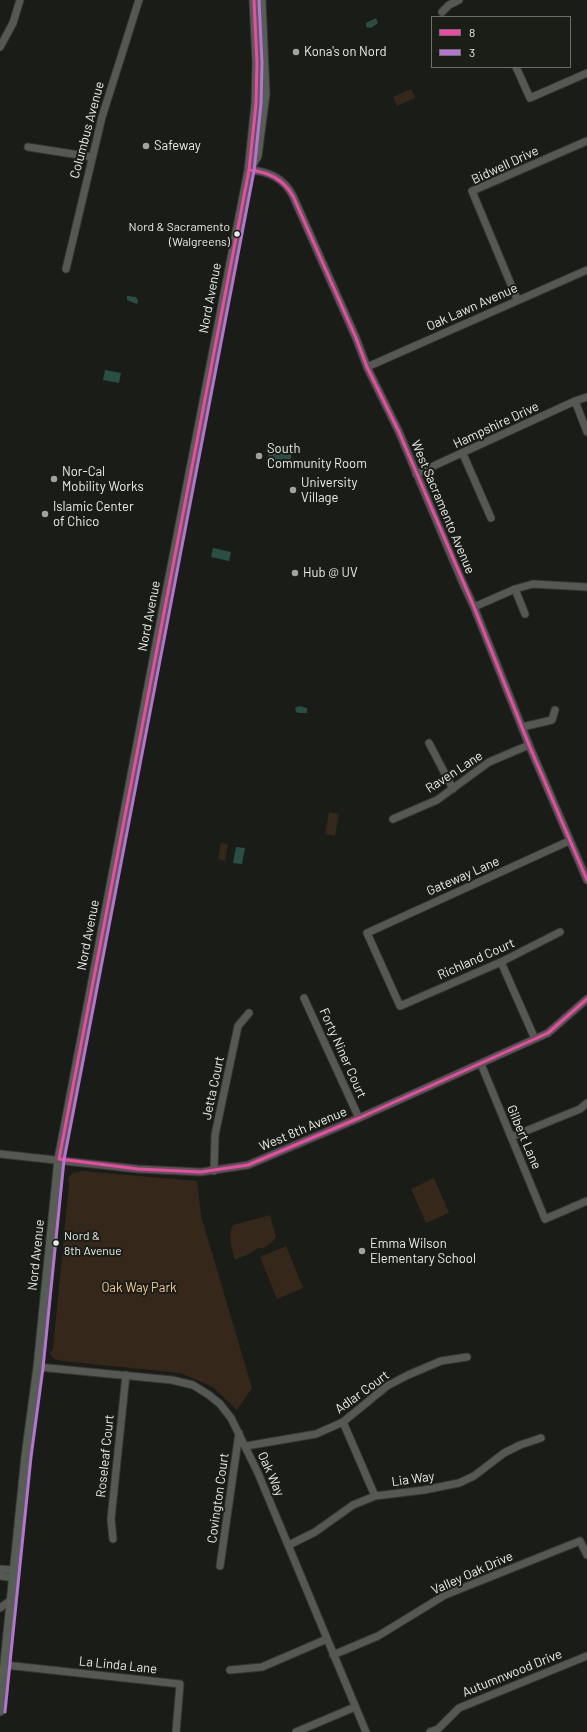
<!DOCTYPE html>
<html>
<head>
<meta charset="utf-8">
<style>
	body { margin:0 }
	#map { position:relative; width:587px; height:1732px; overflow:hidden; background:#1a1c18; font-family:Barlow,sans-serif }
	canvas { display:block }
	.legend { position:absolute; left:431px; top:16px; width:140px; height:52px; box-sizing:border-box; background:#1b1d17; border:1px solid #6d6f6a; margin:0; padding:5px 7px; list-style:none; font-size:12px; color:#e9ebe7 }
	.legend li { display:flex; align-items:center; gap:8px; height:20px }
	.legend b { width:20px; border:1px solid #6d6f6a }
</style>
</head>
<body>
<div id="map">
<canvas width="587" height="1732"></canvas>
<ul class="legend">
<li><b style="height:5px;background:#f346a5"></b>8</li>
<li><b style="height:5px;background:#b673d3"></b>3</li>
</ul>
</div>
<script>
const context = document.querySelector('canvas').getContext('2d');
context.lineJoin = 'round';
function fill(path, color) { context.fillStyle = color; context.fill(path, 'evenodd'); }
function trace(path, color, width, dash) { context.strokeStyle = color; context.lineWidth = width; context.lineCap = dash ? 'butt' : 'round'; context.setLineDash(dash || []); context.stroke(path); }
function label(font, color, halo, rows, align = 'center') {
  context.font = font + ' Barlow,sans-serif'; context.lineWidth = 4; context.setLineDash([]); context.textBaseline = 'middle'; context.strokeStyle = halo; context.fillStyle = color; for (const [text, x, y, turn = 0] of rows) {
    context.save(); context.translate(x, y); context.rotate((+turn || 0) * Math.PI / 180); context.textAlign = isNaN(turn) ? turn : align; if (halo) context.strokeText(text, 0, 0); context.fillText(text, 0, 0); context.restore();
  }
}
const green = new Path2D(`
	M411 89 415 98 397 106 393 97Z
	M329 812 339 814 335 836 325 834Z
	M221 843 228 844 225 861 218 859Z
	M82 1171 197 1181 201 1216 252 1388 237 1410 213 1387 180 1373 63 1361C57 1360 52 1359 50 1353L53 1349 69 1184 68 1178 73 1173Z
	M434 1178 449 1213 426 1223 411 1189Z
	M270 1215 276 1237 272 1242 264 1248H258L251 1253 235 1260C232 1248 227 1236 233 1225Z
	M286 1246 303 1288 277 1299 260 1257Z`);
const water = new Path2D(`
	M376 18 378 23 371 28 366 27V23Z
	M127 296 136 297 138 301 137 304 127 300Z
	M105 370 121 373 119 383 103 380Z
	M270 448 292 453 289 467 267 462Z
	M213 548 231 552 229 561 211 557Z
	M299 706 307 708V713H299L296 712 295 708Z
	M236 847 245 848 242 864 233 863Z`);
const minor = new Path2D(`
	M442 12 449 5 459 0
	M0 47 13 23 20 0
	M516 67 530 98 587 73
	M28 147 92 157
	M249 170C268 171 284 178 293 196L356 338 367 367 399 432 461 579 474 607 529 745 587 880
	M66 269 102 117 139 0
	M517 299 472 191 587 141
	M367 367 587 270
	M575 401 587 432
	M463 454 491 518
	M416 474 575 401 587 397
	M515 589 525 614
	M474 607 515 589 533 584 587 587
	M522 727 552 720 555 710
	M429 743 453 789
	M393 819 437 800 489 762 529 745
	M560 932 501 962 400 1006 367 933 569 841
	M501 962 535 1039
	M304 998 359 1118
	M481 1064 545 1219 587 1201
	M511 1137 580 1109 587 1103
	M0 1154 138 1169 201 1172 248 1165 359 1118 548 1033 587 999
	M214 1171 215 1135 238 1026 249 1013
	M38 1367 172 1380 193 1385 209 1395 220 1404 231 1418 258 1473 366 1732
	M343 1422 375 1496
	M246 1446 316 1434 343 1422 387 1386 408 1375 441 1361 467 1357
	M113 1539 111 1519 126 1375
	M289 1545 315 1532 353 1505 375 1496 424 1490 459 1483 474 1476 504 1453 520 1445 541 1438
	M220 1566 239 1433
	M0 1569 14 1570
	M0 1576 14 1578
	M0 1608 11 1600
	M333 1655 378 1636 445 1595 580 1541 587 1555
	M5 1665 180 1684 176 1732
	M230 1670 262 1667 327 1639
	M296 1732 355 1707
	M430 1732 438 1729 459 1708 587 1656`);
const major = new Path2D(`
	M250 168 257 156 265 94 261 0
	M0 1711 26 1456 38 1367 59 1159 155 654 249 170 256 104 257 63 254 0`);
const bus1 = new Path2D(`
	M254 0 257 63 256 104 249 170 59 1159 138 1169 201 1172 248 1165 359 1118 548 1033 587 999
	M249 170C269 172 283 179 293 196L356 338 367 367 399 432 474 607 529 745 587 880`);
const bus2 = new Path2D(`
	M5 1712 31 1457 43 1368 64 1160 254 171 261 104 262 63 259 0`);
const markers = [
	[296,52,4,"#a1a39f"],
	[146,146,4,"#a1a39f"],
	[237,234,3.5,"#e9ebe7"],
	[259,456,4,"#a1a39f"],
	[54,479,4,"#a1a39f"],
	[293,490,4,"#a1a39f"],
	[45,514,4,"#a1a39f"],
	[295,573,4,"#a1a39f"],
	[56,1243,3.5,"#e9ebe7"],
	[362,1251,4,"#a1a39f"]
];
const busNames = [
	["Nord & Sacramento",230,227],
	["(Walgreens)",230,242],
	["Nord &",64,1236,"left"],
	["8th Avenue",64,1251,"left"]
];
const poiNames = [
	["Kona's on Nord",304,52],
	["Safeway",154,146],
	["South",267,449],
	["Community Room",267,464],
	["Nor-Cal",62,472],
	["Mobility Works",62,487],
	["University",301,483],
	["Village",301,498],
	["Islamic Center",53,507],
	["of Chico",53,522],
	["Hub @ UV",303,573],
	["Emma Wilson",370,1244],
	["Elementary School",370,1259]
];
const streetNames = [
	["Columbus Avenue",87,130,-75],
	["Bidwell Drive",505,165,-25],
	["Nord Avenue",210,298,-79],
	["Oak Lawn Avenue",472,307,-24],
	["Hampshire Drive",496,425,-25],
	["West Sacramento Avenue",443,507,67],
	["Nord Avenue",149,616,-79],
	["Raven Lane",454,772,-33],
	["Gateway Lane",463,876,-24],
	["Nord Avenue",88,935,-79],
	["Richland Court",476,959,-24],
	["Forty Niner Court",343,1053,66],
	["Jetta Court",213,1088,-78],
	["West 8th Avenue",303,1129,-23],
	["Gilbert Lane",524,1137,67],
	["Nord Avenue",36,1255,-84],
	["Adlar Court",362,1392,-36],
	["Roseleaf Court",105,1456,-84],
	["Oak Way",271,1474,66],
	["Lia Way",413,1479,-8],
	["Covington Court",218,1498,-82],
	["Valley Oak Drive",472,1573,-24],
	["La Linda Lane",118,1665,6],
	["Autumnwood Drive",512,1673,-22]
];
const parkNames = [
	["Oak Way Park",139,1288]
];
fill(green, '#35281a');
fill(water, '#294e43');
trace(minor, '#363735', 9);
trace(major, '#363735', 11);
trace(minor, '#565854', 7);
trace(major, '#555d54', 9);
trace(bus1, '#f346a5', 3);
trace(bus2, '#b673d3', 3);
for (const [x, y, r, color] of markers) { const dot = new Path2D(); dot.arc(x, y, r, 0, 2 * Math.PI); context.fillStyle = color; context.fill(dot); trace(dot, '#1b1d17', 1.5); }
label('12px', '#e9ebe7', '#1b1d17', busNames, 'right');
label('13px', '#e9ebe7', '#1b1d17', poiNames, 'left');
label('13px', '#e9ebe7', '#1b1d17', streetNames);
label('13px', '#f5c997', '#1b1d17', parkNames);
</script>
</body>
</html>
